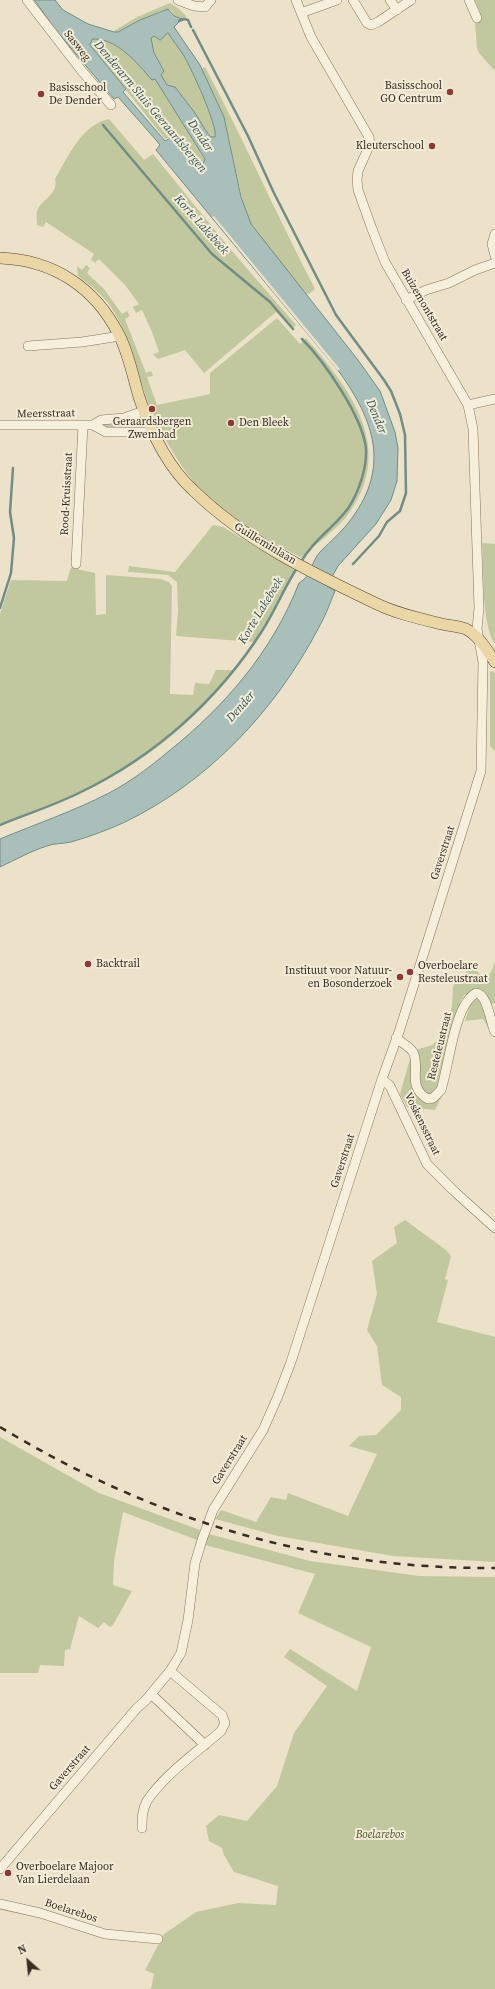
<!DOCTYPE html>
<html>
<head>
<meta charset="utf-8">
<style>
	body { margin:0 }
	#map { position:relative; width:495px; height:1989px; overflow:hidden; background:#ebe2c9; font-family:"Source Serif 4",serif }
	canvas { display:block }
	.north { position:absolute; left:8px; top:1941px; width:40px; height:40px; -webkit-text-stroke:3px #f3ecd8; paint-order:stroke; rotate:333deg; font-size:11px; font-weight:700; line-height:16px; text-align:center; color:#372d21 }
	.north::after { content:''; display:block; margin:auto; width:14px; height:18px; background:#372d21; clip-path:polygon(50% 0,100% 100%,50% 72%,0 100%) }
</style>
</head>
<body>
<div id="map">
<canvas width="495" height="1989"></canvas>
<div class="north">N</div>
</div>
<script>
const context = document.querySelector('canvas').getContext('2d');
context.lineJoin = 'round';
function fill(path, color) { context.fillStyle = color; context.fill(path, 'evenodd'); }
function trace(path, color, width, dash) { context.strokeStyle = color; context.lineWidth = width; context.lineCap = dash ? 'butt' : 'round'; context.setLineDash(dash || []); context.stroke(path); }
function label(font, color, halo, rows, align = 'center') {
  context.font = font + ' "Source Serif 4",serif'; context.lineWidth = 4; context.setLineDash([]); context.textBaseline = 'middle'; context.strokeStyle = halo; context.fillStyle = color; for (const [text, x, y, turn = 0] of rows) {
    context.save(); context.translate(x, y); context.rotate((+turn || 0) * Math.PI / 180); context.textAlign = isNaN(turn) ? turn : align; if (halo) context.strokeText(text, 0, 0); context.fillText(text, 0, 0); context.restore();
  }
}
const green = new Path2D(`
	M475 0H495V71L479 53 477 48 475 22 480 19V12Z
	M170 3 178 8 187 17 182 19 174 16 171 10H164L118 32H114V31L137 17Z
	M168 33C173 41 179 48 184 56 191 68 218 126 215 137H211L208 134 195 113 175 87 167 85 161 75 164 71 154 53 151 38 152 36Z
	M93 39C118 38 136 63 152 79L155 78 205 159 203 164 198 166 172 137 165 139 90 45Z
	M205 67C244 140 277 216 315 289L309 294 304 293 266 246 246 216 224 117 201 69Z
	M109 119 144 160 153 154 231 250 296 325 292 329 276 312 204 373 185 350 158 359 153 354 159 352 152 332 142 310 136 313 133 307 139 304 125 285 99 259 95 263 91 259 94 254 46 222 43 227 37 225C37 220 36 215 37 211 41 199 59 195 55 179 68 157 82 124 109 119Z
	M86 265 90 268 87 273 104 289 122 314 127 311 130 316 125 319 146 373 151 371 153 376 147 377 157 405 210 394V373L277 318 300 344 306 338C351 390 397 449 347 516 334 532 316 543 302 558 267 540 230 520 202 491 182 470 165 441 153 414 137 380 132 340 111 307 102 294 90 285 78 276L77 266 82 270Z
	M126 421 137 426 129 431 106 429 102 426 103 424Z
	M213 525 223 527 295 570 279 603 254 642 176 636 178 611 177 582 168 575 128 572 129 566 175 572Z
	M482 543 495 544V644C481 624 484 568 482 543Z
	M73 565 76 569 95 573 96 615 106 614V575L161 579 169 582 172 586 170 694 193 695 195 683 209 684 216 670H234C196 722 139 767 80 793 53 804 26 814 0 825V614L11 580 67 581 70 570Z
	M493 671 495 674V751L490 746V672Z
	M495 962V1003L491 1004 495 1015V1028L489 1029 483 1019 465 1021 472 999 465 994 461 1000 443 1094 435 1110 407 1107 400 1094 411 1055 419 1049 432 1045 446 1033 452 1006 453 987 455 982 468 970 475 969 485 979 491 972Z
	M405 1220 446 1250 451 1256 445 1279 448 1280 437 1322 495 1337V1562L393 1556 278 1536 215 1519 221 1510 256 1522 271 1497 286 1500 288 1493 348 1516 377 1454 349 1446 359 1436 376 1435 401 1410V1397L382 1385 377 1346 367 1330 377 1294 372 1261 397 1243 394 1227Z
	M0 1437 99 1493 200 1530 197 1540 123 1512 114 1561 113 1585 132 1591 113 1625 110 1627 104 1622 98 1628 79 1616 70 1649 65 1650 64 1666 40 1665 38 1673H0Z
	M209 1534 310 1561 419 1576 495 1577V1989H151L154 1974 145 1970 164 1934 196 1912 238 1903 276 1905 278 1886 234 1872 224 1855 222 1848 209 1841 206 1826 219 1815 247 1821 277 1786 294 1733 327 1686 284 1657 290 1649 357 1691 371 1647 298 1613 315 1574 205 1545Z`);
const water = new Path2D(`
	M35 0H55L63 10 88 24 114 32H118L140 20 168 9 174 16 182 19 174 27 200 65 224 117 241 197 251 224 358 360 380 391 395 432 398 448 397 481 391 500 376 524 338 566 327 586 335 591C330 603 325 617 318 629 275 711 208 782 125 822 108 830 88 837 71 842 63 844 54 843 47 846 31 851 15 860 0 867V839C36 824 74 811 109 793 130 782 150 767 169 751 225 706 272 652 299 583 312 576 311 561 320 552 331 541 343 531 352 518 390 466 374 421 340 373L156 150 160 145 156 140 118 97 114 99 54 28ZM168 33C173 41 179 48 184 56 191 68 218 126 215 137H211L208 134 195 113 175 87 167 85 161 75 164 71 154 53 151 38 154 36 160 40ZM93 39C117 38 137 63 152 80L155 79 205 159 203 164 198 166 172 137 165 141 123 92 126 89 90 45Z`);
const pier = new Path2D(`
	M214 216 325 351 340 369 338 371 212 217Z`);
const stream = new Path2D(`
	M179 21 184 19 188 20 191 27
	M193 30 248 136 273 191 336 315 384 380 391 391 400 414 405 435 406 493 400 511 387 522 379 536 353 564
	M103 125 212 254 270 302 293 329
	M301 562C313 540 335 527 349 507 359 491 367 468 366 449 363 417 324 361 302 339
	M0 608 11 573 14 538 10 512 13 468
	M0 825C27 814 55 805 81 792 155 756 218 700 262 631 275 611 284 588 297 568`);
const minor = new Path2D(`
	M27 0 81 70 111 105
	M178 0 194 6 205 7 211 0
	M353 0 367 23 371 25 378 22 411 0
	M390 0 397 10
	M469 0 477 18
	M301 13 337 0
	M495 234 492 244 495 256
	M406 300 426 290 449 283 475 270 495 263
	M28 346 82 342 120 336
	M468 405 495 399
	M0 425H93L101 420 124 418 144 411
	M93 425 106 432H152
	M76 564 83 425
	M396 1038C401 1042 410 1047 413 1052 421 1067 406 1087 428 1099L433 1098 441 1090C449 1066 454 1005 476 993 488 994 490 1022 495 1032
	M382 1079 390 1086 427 1164 455 1192 495 1228
	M151 1694 205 1745
	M142 1828C142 1819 142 1810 147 1801 165 1774 196 1753 221 1731L225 1723 222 1715 170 1671
	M0 1869 137 1708 145 1701 170 1671 181 1653 188 1620 195 1563 202 1540 213 1510 263 1430 278 1396 291 1362 382 1079 399 1032 481 771 483 662 477 629 479 608 473 429 468 405 385 262 372 229 358 190 357 180 358 171 370 144 369 137 311 37 296 0
	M0 1904 40 1913 105 1934 158 1939`);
const major = new Path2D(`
	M0 258C53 260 95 287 119 335 129 354 133 377 139 397 150 430 167 466 193 490 245 541 312 573 377 604 398 614 421 619 442 624 450 626 459 626 466 629 479 636 487 650 495 662`);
const rail = new Path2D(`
	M0 1427C156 1521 313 1569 495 1568`);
const markers = [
	[450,92,4,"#8f3734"],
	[41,94,4,"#8f3734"],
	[432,146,4,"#8f3734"],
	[152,409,4,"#8f3734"],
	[231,423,4,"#8f3734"],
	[88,964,4,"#8f3734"],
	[410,972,4,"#8f3734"],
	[400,977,4,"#8f3734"],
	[8,1873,4,"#8f3734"]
];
const streetNames = [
	["Sasweg",77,46,52],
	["Buizemontstraat",424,305,60],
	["Meersstraat",46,414,-1],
	["Rood-Kruisstraat",67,494,-87],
	["Guilleminlaan",265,544,31],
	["Gaverstraat",443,853,-72],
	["Resteleustraat",440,1046,-76],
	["Voskensstraat",422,1124,64],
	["Gaverstraat",343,1161,-72],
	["Gaverstraat",230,1460,-58],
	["Gaverstraat",70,1768,-49],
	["Boelarebos",71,1911,18]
];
const poiNames = [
	["Basisschool",442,86,"right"],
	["GO Centrum",442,99,"right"],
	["Basisschool",49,88],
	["De Dender",49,101],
	["Kleuterschool",424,146,"right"],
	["Geraardsbergen",152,422,"center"],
	["Zwembad",152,435,"center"],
	["Den Bleek",239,423],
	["Backtrail",96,964],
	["Overboelare",418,966],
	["Resteleustraat",418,979],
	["Instituut voor Natuur-",392,971,"right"],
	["en Bosonderzoek",392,984,"right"],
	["Overboelare Majoor",16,1867],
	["Van Lierdelaan",16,1880]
];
const parkNames = [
	["Boelarebos",380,1835]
];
const waterNames = [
	["Denderarm Sluis Geeraardsbergen",150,107,50],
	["Dender",200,136,56],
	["Korte Lakebeek",201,225,48],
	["Dender",376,417,67],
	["Korte Lakebeek",261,611,-59],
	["Dender",241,707,-49]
];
fill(green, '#c2c89d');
fill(water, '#a9bfba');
trace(water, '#708d87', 1);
fill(pier, '#ebe2c9');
trace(stream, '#708d87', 2.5);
trace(minor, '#86755f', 10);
trace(major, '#544433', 12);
trace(minor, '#f6efdb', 9);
trace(major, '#ead7a5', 11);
trace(rail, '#372d21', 2.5, [7, 7]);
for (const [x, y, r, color] of markers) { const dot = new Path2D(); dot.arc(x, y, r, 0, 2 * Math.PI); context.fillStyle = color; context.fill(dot); trace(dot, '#f3ecd8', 1.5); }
label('11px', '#372d21', '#f3ecd8', streetNames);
label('11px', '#372d21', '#f3ecd8', poiNames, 'left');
label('italic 11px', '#46522a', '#f3ecd8', parkNames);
label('italic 12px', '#325655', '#f3ecd8', waterNames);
</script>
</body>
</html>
